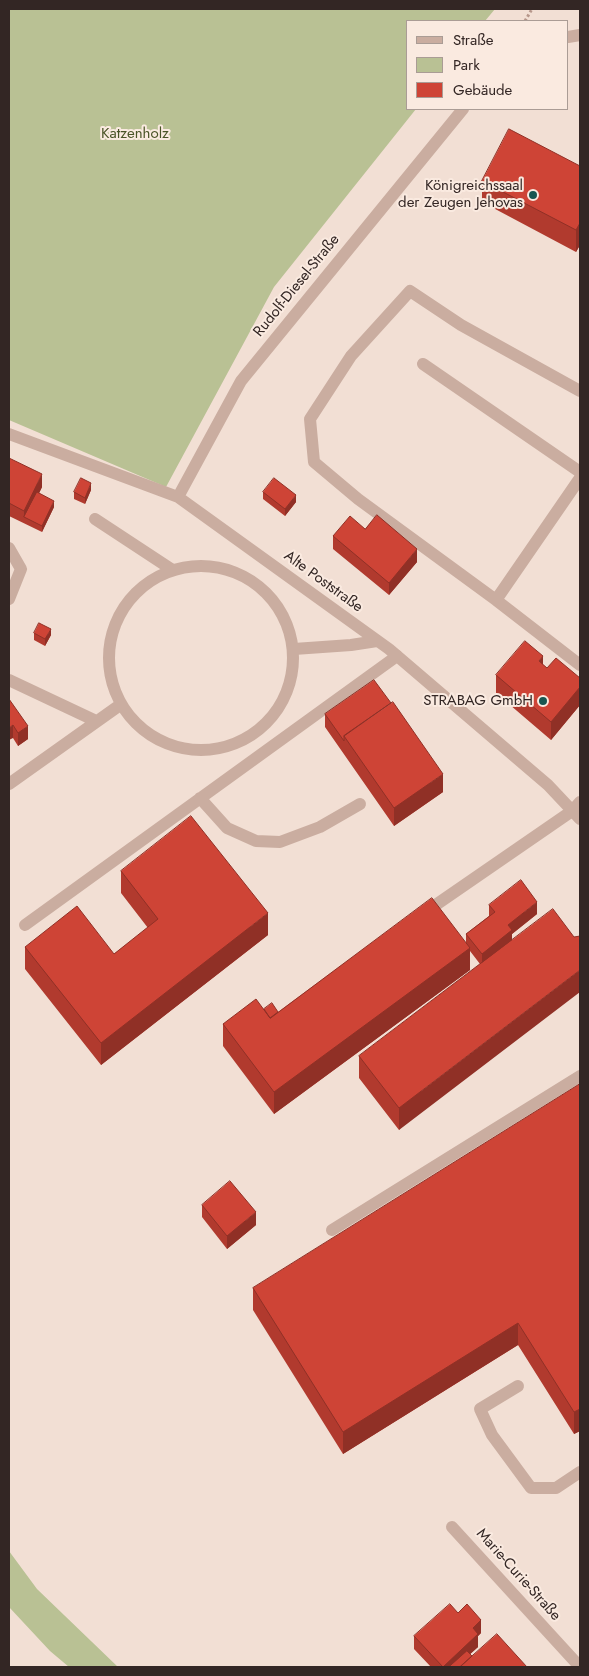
<!DOCTYPE html>
<html>
<head>
<meta charset="utf-8">
<style>
	body { margin:0 }
	#map { position:relative; width:589px; height:1676px; overflow:hidden; background:#f2dfd4; font-family:Jost,sans-serif }
	canvas { display:block }
	.frame { position:absolute; inset:0; border:10px solid #332624; pointer-events:none }
	.legend { position:absolute; left:406px; top:20px; width:162px; height:90px; box-sizing:border-box; background:#faeae0; border:1px solid #aa9c95; margin:0; padding:6px 9px; list-style:none; font-size:15px; color:#332624 }
	.legend li { display:flex; align-items:center; gap:10px; height:25px }
	.legend b { width:25px; border:1px solid #aa9c95 }
</style>
</head>
<body>
<div id="map">
<canvas width="589" height="1676"></canvas>
<div class="frame"></div>
<ul class="legend">
<li><b style="height:6px;background:#caada0"></b>Straße</li>
<li><b style="height:14px;background:#b9c194"></b>Park</li>
<li><b style="height:14px;background:#ce4436"></b>Gebäude</li>
</ul>
</div>
<script>
const context = document.querySelector('canvas').getContext('2d');
context.lineJoin = 'round';
function fill(path, color) { context.fillStyle = color; context.fill(path, 'evenodd'); }
function trace(path, color, width, dash) { context.strokeStyle = color; context.lineWidth = width; context.lineCap = dash ? 'butt' : 'round'; context.setLineDash(dash || []); context.stroke(path); }
function label(font, color, halo, rows, align = 'center') {
  context.font = font + ' Jost,sans-serif'; context.lineWidth = 4; context.setLineDash([]); context.textBaseline = 'middle'; context.strokeStyle = halo; context.fillStyle = color; for (const [text, x, y, turn = 0] of rows) {
    context.save(); context.translate(x, y); context.rotate((+turn || 0) * Math.PI / 180); context.textAlign = isNaN(turn) ? turn : align; if (halo) context.strokeText(text, 0, 0); context.fillText(text, 0, 0); context.restore();
  }
}
const green = new Path2D(`
	M9 9H495L485 21H408V109H416L274 287 166 487 9 420Z
	M9 1551 37 1589 118 1667H69L50 1651 9 1607Z`);
const path = new Path2D(`
	M525 21 532 9`);
const lane = new Path2D(`
	M423 364 580 472
	M580 391 461 325 410 291 351 356 310 419 314 462 358 499 496 600 580 665
	M95 519 171 569
	M9 548 21 569 9 599
	M109 658a92 92 0 1 1 184 0a92 92 0 1 1-184 0Z
	M496 600 580 478
	M294 649 351 645 377 641
	M9 680 96 721
	M9 784 120 705
	M200 798 227 828 256 841 280 842 320 827 360 804
	M424 913 572 811 580 802
	M25 925 397 656
	M332 1230 580 1076
	M518 1386 480 1409 492 1435 531 1488H556L580 1472`);
const street = new Path2D(`
	M568 37 580 35
	M9 434 178 497 389 649 548 785 580 819
	M178 497 241 381 463 109
	M452 1527 580 1667`);
const wall = new Path2D(`
	M580 166V245L576 252 482 202V181Z
	M9 458 42 487 39 493 54 507 42 532 9 516Z
	M91 490 85 504 74 499V492Z
	M263 492 296 502 285 516 263 499Z
	M365 529 417 562 389 595 333 549V536Z
	M34 633 51 635 45 646 34 640Z
	M543 665 547 668 580 678V705L551 740 496 693V675Z
	M9 699 28 739 18 746 13 738Z
	M325 714 443 792 394 826 325 727Z
	M121 871 268 935 101 1065 25 969V947L114 954 148 928 121 893Z
	M489 905 537 914 512 934 399 1130 359 1078V1056L480 964 470 951V970L274 1114 223 1046V1024L264 1009 278 1012 466 944V934L489 916Z
	M580 1084V1431L574 1434 518 1345 343 1454 253 1310V1288Z
	M202 1205 256 1225 227 1249 202 1217Z
	M481 1633 478 1636V1647L470 1654 472 1656 527 1667H431L414 1649V1636Z`);
const shadedWall = new Path2D(`
	M580 223V245L576 252V230Z
	M42 474V487L27 518 24 517V511Z
	M91 483V490L85 504V498Z
	M296 495V502L285 516V509Z
	M54 501V507L42 532V526Z
	M417 549V562L389 595V583Z
	M51 629V635L45 646V639Z
	M543 656V674L539 661Z
	M580 687V705L551 740V722Z
	M13 725V738L9 740V728Z
	M28 726V739L18 746V733Z
	M443 774V792L394 826V808Z
	M537 902V914L512 934V943L482 966V954L508 925Z
	M268 913V935L101 1065V1043Z
	M470 948V970L274 1114V1092Z
	M580 970V992L399 1130V1108Z
	M256 1212V1225L227 1249V1236Z
	M518 1323V1345L343 1454V1432Z
	M580 1409V1431L574 1434V1412Z
	M481 1620V1633L478 1636V1647L456 1667H443L473 1628Z`);
const building = new Path2D(`
	M509 129 580 166V223L576 230 482 181Z
	M9 458 42 474 24 511 9 503Z
	M81 478 91 483 85 498 74 492Z
	M274 478 296 495 285 509 263 492Z
	M37 492 54 501 42 526 24 517Z
	M377 515 417 549 389 583 333 536 350 516 365 529Z
	M39 623 51 629 45 639 34 633Z
	M525 641 543 656 539 661 547 668 556 658 580 678V687L551 722 496 675Z
	M374 680 391 703 344 736V741L325 714Z
	M9 699 28 726 18 733 13 725 9 728Z
	M393 702 443 774 394 808 344 736Z
	M191 816 268 913 101 1043 25 947 77 906 114 954 158 919 121 871Z
	M521 880 537 902 508 925 512 930 482 954 466 934 495 912 489 905Z
	M432 898 470 948 274 1092 223 1024 256 999 270 1018Z
	M553 909 574 937 580 936V970L399 1108 359 1056Z
	M272 1003 278 1012 270 1018 264 1009Z
	M580 1084V1409L574 1412 518 1323 343 1432 253 1288Z
	M230 1181 256 1212 227 1236 202 1205Z
	M450 1604 458 1613 467 1604 481 1620 473 1628 478 1634 443 1667 414 1636Z
	M497 1634 527 1667H460Z
	M467 1651 472 1656 460 1667H449Z`);
const markers = [
	[533,195,5,"#175651"],
	[543,701,5,"#175651"]
];
const parkNames = [
	["Katzenholz",135,134]
];
const poiNames = [
	["Königreichssaal",523,186],
	["der Zeugen Jehovas",523,203],
	["STRABAG GmbH",533,701]
];
const streetNames = [
	["Rudolf-Diesel-Straße",297,286,-51],
	["Alte Poststraße",323,582,36],
	["Marie-Curie-Straße",518,1575,48]
];
fill(green, '#b9c194');
trace(path, '#b6968a', 3, [2.5, 2.5]);
trace(lane, '#caada0', 12);
trace(street, '#caada0', 12);
fill(wall, '#b13a2e');
fill(shadedWall, '#903026');
fill(building, '#ce4436');
trace(building, '#903026', 1);
for (const [x, y, r, color] of markers) { const dot = new Path2D(); dot.arc(x, y, r, 0, 2 * Math.PI); context.fillStyle = color; context.fill(dot); trace(dot, '#faeae0', 2); }
label('15px', '#495326', '#faeae0', parkNames);
label('15px', '#332624', '#faeae0', poiNames, 'right');
label('15px', '#332624', '#faeae0', streetNames);
</script>
</body>
</html>
